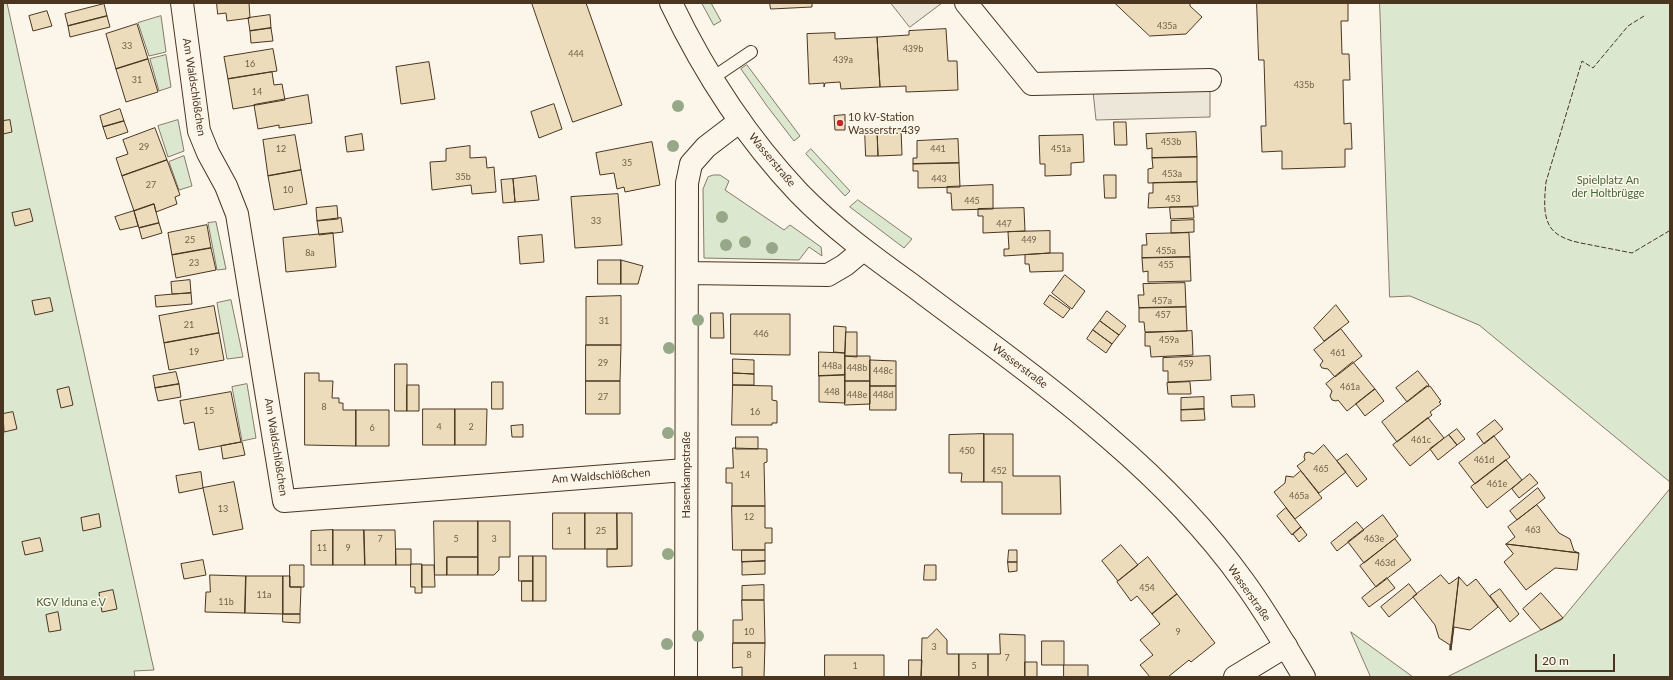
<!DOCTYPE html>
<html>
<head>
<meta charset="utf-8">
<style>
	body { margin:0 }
	#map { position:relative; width:1673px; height:680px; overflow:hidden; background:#fbf6e9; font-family:Lato,sans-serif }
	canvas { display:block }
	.frame { position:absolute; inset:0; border:4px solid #4a3520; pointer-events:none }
	.scale { position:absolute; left:1535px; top:654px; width:80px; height:18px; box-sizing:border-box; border:2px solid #4a3520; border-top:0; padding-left:5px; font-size:12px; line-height:14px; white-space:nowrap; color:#4a3520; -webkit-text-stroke:3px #fbf6e9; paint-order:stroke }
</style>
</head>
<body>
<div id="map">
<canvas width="1673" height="680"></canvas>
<div class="frame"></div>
<div class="scale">20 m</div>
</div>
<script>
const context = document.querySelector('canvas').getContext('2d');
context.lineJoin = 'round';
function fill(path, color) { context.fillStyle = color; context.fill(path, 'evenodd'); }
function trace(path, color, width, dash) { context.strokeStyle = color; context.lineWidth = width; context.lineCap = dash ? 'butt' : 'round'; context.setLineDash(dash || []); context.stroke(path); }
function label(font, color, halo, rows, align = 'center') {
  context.font = font + ' Lato,sans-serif'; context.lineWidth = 3; context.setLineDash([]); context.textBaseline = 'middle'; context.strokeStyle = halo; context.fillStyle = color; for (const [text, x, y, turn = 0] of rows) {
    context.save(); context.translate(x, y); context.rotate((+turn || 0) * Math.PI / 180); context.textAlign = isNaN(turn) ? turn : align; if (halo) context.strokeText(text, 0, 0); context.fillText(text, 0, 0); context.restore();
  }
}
const green = new Path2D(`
	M3 3H7L151 657 154 670 134 671 135 677H3Z
	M702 3H711L721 21 714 25Z
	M1380 3H1670V482L1479 325 1410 296 1390 297Z
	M161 16 166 52 149 56 138 23Z
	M166 55 171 87 159 91 150 59Z
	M747 65 800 136 794 141 767 106 741 69Z
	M178 120 184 151 168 157 158 126Z
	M811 149 850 191 845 196 806 154Z
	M184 156 192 186 179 190 169 162Z
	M714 175H720L729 181 725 190 784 230 790 225 821 247 822 256 809 247 799 260 704 258 703 189 708 177Z
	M858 200 912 239 904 248 850 207Z
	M216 222 226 269 217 270 208 223Z
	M231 300 243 357 227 359 217 303Z
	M247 384 256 438 242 441 232 387Z
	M1670 489V677H1447L1561 620Z
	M1351 632 1413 677H1371Z`);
const parking = new Path2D(`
	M891 3H942L910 27Z
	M1210 80V117L1096 120 1092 82Z`);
const building = new Path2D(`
	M217 3H253H249L250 18 227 21 226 13 218 14Z
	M532 3H586L622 105 573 122Z
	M770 3H812V7L771 9Z
	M1115 3H1190V6L1202 17 1186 34 1150 36Z
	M1257 3H1348V21H1341L1342 54H1349L1350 80H1343L1344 124 1351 123 1352 149H1345V167L1282 169V151L1262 152 1261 126H1266L1264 60H1259Z
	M104 4 107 16 68 26 65 14Z
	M47 11 52 26 33 31 29 16Z
	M270 15 271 28 250 31 248 18Z
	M107 16 110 27 70 37 68 26Z
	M137 24 148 59 116 69 106 34Z
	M271 28 273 41 251 43 250 31Z
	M946 29 948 61H957L958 90 906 92V86L880 87 877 37 909 35V31Z
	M835 33V39L877 37 880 87 841 89 840 82 825 83 824 87V83L809 84 807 34Z
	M273 49 277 71 228 79 224 57Z
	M148 59 158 92 126 102 116 69Z
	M429 62 435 99 401 104 396 67Z
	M272 72 274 85 282 84 285 100 233 109 228 79Z
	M308 95 312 123 279 128V125L258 129 254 105Z
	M554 104 562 129 539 138 531 112Z
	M120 109 124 121 103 127 100 116Z
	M845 115V130H835L834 116Z
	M10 120 12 132 3 134V121Z
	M124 121 128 132 107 139 103 127Z
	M1114 122H1126L1127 145H1115Z
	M155 128 167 160 122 176 116 158 128 154 123 140Z
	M901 129 902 155 878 156 877 130Z
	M865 130H877L878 156H866Z
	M1196 132 1197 157 1152 158V148L1147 149 1146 134Z
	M362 134 364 150 347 152 345 137Z
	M295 135 301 170 268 176 263 140Z
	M1083 135 1084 162 1071 163V175L1045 176V164H1040L1039 136Z
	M958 139 959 163 913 164V158H917V141Z
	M652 142 660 185 625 192 624 187 617 189 614 173 600 175 596 153Z
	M470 146V158L486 157 487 168 494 167 496 192 472 194 471 185 432 190 430 162 446 161V149Z
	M1197 157V182L1148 183V169L1153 168 1152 158Z
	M167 160 180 195 175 197 177 204 156 212 154 204 134 211 122 176Z
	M959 163 960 187 918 188V171H913V164Z
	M301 170 307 204 274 210 268 176Z
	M1104 175H1116V198H1105Z
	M536 176 539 200 515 202 513 179Z
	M513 179 515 202 503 203 501 180Z
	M1197 182 1198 206 1148 208 1149 193H1153V183Z
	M993 185V209L952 210 951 193H947V187Z
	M618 194 622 245 575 248 571 197Z
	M154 204 159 223 139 228 134 211Z
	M337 206 338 219 317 221 316 208Z
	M1170 207H1193L1194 218 1171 219Z
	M1024 208 1025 231 983 233V216H978V209Z
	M30 209 33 221 15 226 12 213Z
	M134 211 138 226 120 230 115 217Z
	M341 218 343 232 319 235 317 221Z
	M1194 220V232L1171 233V221Z
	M159 223 162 233 142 239 139 228Z
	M207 225 211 248 172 255 168 233Z
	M1050 231V253L1004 256V249H1009L1008 232Z
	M333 233 336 267 286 272 283 238Z
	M1189 233 1190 257 1142 258V245H1147L1146 234Z
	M542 235 544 262 520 264 518 237Z
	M211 248 216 270 176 278 172 255Z
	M1050 253H1063V271L1030 272 1029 264H1025V255Z
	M1190 257 1191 281 1148 282V271L1143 272 1142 258Z
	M598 260H621V284H598Z
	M621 260 643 266 638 284H621Z
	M1065 275 1085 291 1072 309 1052 293Z
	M190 280 191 293 172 294 171 282Z
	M1185 283 1186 307 1139 308 1138 295H1144L1143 284Z
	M191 293 192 304 156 307 155 296Z
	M1050 295 1070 309 1063 318 1044 304Z
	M621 296V345H586V297Z
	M50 298 53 311 35 315 32 301Z
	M1336 305 1349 322 1324 341 1314 328Z
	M214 306 219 333 164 343 159 316Z
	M1186 307 1187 331 1145 332 1144 322H1139V308Z
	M1107 311 1126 326 1119 335 1100 321Z
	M711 313H723L724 338H711Z
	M731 314H790V355L731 354Z
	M1100 321 1119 335 1112 344 1093 330Z
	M834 326 846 327 845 353 834 352Z
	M1341 329 1362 356 1335 377 1328 369 1322 368 1320 365 1323 361 1314 350Z
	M1093 330 1112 344 1106 353 1087 339Z
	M1192 331 1193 355 1151 357 1150 346H1145V333Z
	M846 332H857V357L845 356Z
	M219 333 224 360 169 370 164 343Z
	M586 345H621L620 381H586Z
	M819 352 845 353V375L819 376Z
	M845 356H870V381H845Z
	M1210 356 1211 380 1168 382V371H1163V358Z
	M733 359 754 360V374L733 373Z
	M870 360 896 361V386H870Z
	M1353 362 1375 389 1347 411 1338 400 1336 401 1332 400 1330 396 1332 391 1326 384Z
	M395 364H407V411H395Z
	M1418 371 1429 385 1407 402 1396 388Z
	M176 372 179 384 155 388 153 376Z
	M305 373H319V381H333L332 398H339V403H343V410H356V446L305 445Z
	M733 373 754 374V385H733Z
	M845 375V403L819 402V376Z
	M586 381H620V414H586Z
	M845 381H870V404L845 405Z
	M492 382H503V409H492Z
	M1190 382 1191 394H1168L1167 383Z
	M179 384 181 397 158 401 155 388Z
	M407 385H419V411H407Z
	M733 385 772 386V400L777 401V423H772V425H732Z
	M870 386H896V410H870Z
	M1427 386 1428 387 1430 386 1441 401 1439 402 1441 404 1430 412 1432 415 1397 442 1382 422Z
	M69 387 73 405 61 408 57 390Z
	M1375 389 1384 401 1365 416 1356 404Z
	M231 392 241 442 199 450 194 422 184 424 180 401Z
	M1254 395 1255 407H1232L1231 396Z
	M1204 397V409L1181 410V398Z
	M423 409H455V445H423Z
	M455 409H487L486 445H455Z
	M1204 409 1205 420 1181 421V410Z
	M356 410H389V446H356Z
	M13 412 17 429 4 432 3 414Z
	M1428 418 1444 438 1410 466 1393 445Z
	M1495 420 1503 429 1484 444 1477 434Z
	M523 425V437H512L511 426Z
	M1457 429 1465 439 1457 445 1449 435Z
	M984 434V482H961L962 473H949V435Z
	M984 434H1013V476H1060L1061 514H1002V482H984Z
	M1449 435 1457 445 1438 460 1430 449Z
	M1494 436 1510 457 1475 484 1459 463Z
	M736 437H758V449H736Z
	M241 442H242L245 455 223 459 221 446Z
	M1324 445 1346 472 1319 493 1297 466 1305 460 1304 457 1305 453 1309 452 1313 454Z
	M733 448 767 449V462L764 463 765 506H732V483H726V468H733Z
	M1347 454 1367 479 1357 487 1337 461Z
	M1506 460 1522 480 1487 508 1471 487Z
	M1301 471 1322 498 1295 519 1274 492 1285 483 1286 476 1293 477Z
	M201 472 203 488 179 493 176 476Z
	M1530 474 1538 483 1519 498 1512 489Z
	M234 482 243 529 213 535 203 488Z
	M1538 488 1545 498 1517 520 1510 511Z
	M1537 505 1559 533 1570 539 1574 551 1579 553 1506 544 1515 537 1508 527Z
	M732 506H765V528H772V543H765V550H733Z
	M1286 508 1301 527 1292 535 1277 516Z
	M553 513H585V549H553Z
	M585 513H617V549H585Z
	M617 513H632V566L607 567V549H617Z
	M99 514 101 527 83 531 81 518Z
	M1383 515 1398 536 1364 563 1348 542Z
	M434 521H478V557H447V575H435Z
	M478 521H510V557H499V570L494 575H478Z
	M1357 522 1364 530 1337 551 1331 543Z
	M1301 527 1307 535 1299 542 1293 534Z
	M333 530H364L365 565H333Z
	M333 530V565H311V531Z
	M364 530H395L396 565H365Z
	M40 538 43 551 25 555 22 542Z
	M1395 539 1411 560 1376 587 1360 566Z
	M1506 544 1579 553 1577 570 1555 568 1526 590 1504 562 1513 554Z
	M1121 545 1138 565 1118 581 1102 561Z
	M396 549H411V565H396Z
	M742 550H765V561L742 562Z
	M1009 550H1017V562H1008Z
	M519 556H533V581H519Z
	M533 556H546V601H533Z
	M447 557H478V575H447Z
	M1148 557 1177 594 1152 614 1137 596 1131 601 1117 582Z
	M203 560 206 575 184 579 181 564Z
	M765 561V574L742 575V562Z
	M1008 562H1017V571L1009 572Z
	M411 564H422V593H415V587H411Z
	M290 565H304V587H290Z
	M422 565H434L435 587H422Z
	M925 565H936V580H924Z
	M210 575 246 576 245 613 205 612 206 592H210Z
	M1441 575 1449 584 1459 577 1450 650V645L1439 638 1435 625 1413 597Z
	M246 576H283V614L245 613Z
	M283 576H290V587H301L300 614H283Z
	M1459 577 1467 586 1476 579 1498 607 1470 630 1454 627 1451 650Z
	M1387 578 1395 588 1369 607 1362 598Z
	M522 581H533V601H522Z
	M1409 584 1417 594 1389 617 1381 607Z
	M764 585V600H742V586Z
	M1500 589 1519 614 1510 622 1490 596Z
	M113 590 117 609 102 612 99 593Z
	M1541 593 1563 618 1541 630 1523 609Z
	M1177 594 1215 643 1191 662 1189 660 1168 677H1150L1140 665 1153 655 1140 640 1160 624 1152 614Z
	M742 600H764L765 643H733V620H742Z
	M58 612 61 630 49 632 46 615Z
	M283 614H300V623L283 622Z
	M937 629 947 640V654H959V677H921L922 638H927Z
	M1000 634 1025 635V677H988V654H1000Z
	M1042 641H1064V665H1042Z
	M733 643H765L764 677H742V667L733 668Z
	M959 654H988V677H959Z
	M825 655H884V677H825Z
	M909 660H922L921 677H909Z
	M1025 662H1037V677H1025Z
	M1064 665H1088V677H1064Z`);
const service = new Path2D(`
	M711 79 751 52`);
const minor = new Path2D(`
	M182 3 199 131 208 153 226 186 237 214 284 501 685 470
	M966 3 1032 84 1210 80
	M688 273 828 275 845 265 863 250
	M686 677 687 183 691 164 706 147 740 121
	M1235 677 1286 646`);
const secondary = new Path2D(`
	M671 3C704 72 746 137 799 193 833 228 873 257 912 285 978 335 1046 383 1109 438 1158 480 1206 529 1244 582 1266 612 1285 645 1304 677`);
const fence = new Path2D(`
	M1644 16 1628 26 1593 68 1582 61 1546 182C1542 221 1545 237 1586 244 1601 247 1617 250 1632 253L1669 231`);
const trees = [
	[678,106],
	[673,146],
	[722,217],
	[745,242],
	[726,245],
	[772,248],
	[698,320],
	[669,348],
	[668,433],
	[668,554],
	[698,636],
	[667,644]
];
const markers = [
	[840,123,4,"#c62828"]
];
const numberNames = [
	["435a",1167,26],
	["33",127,46],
	["439b",913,49],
	["444",576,54],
	["439a",843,60],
	["16",250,64],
	["31",137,80],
	["435b",1304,85],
	["14",257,92],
	["453b",1171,142],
	["29",144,147],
	["12",281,149],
	["441",938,149],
	["451a",1061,149],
	["35",627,163],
	["453a",1172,174],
	["35b",463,177],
	["443",939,179],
	["27",151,185],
	["10",288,190],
	["453",1173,199],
	["445",972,201],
	["33",596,221],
	["447",1004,224],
	["25",190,240],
	["449",1029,240],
	["455a",1166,251],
	["8a",310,253],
	["23",194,263],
	["455",1166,265],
	["457a",1162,301],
	["457",1163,315],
	["31",604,321],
	["21",189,325],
	["446",761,334],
	["459a",1169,340],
	["19",194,352],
	["461",1338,353],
	["29",603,363],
	["459",1186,364],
	["448a",832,366],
	["448b",857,368],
	["448c",883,371],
	["461a",1350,387],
	["448",832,392],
	["448e",857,395],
	["448d",883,395],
	["27",603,397],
	["8",324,407],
	["15",209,411],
	["16",755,412],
	["4",439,427],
	["2",471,427],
	["6",372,428],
	["461c",1421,440],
	["450",967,451],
	["461d",1484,460],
	["465",1321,469],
	["452",999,471],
	["14",745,475],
	["461e",1497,484],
	["465a",1299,496],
	["13",223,509],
	["12",749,517],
	["463",1533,530],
	["1",569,531],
	["25",601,531],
	["7",380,539],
	["5",456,539],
	["3",494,539],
	["463e",1374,539],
	["11",322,548],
	["9",348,548],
	["463d",1385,563],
	["454",1147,588],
	["11a",264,595],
	["11b",226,602],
	["10",749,632],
	["9",1178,632],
	["3",934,647],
	["8",749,655],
	["7",1007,658],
	["1",855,666],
	["5",974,666]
];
const streetNames = [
	["Am Waldschlößchen",194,87,81],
	["Wasserstraße",772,160,50],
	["Wasserstraße",1020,366,37],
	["Am Waldschlößchen",276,447,81],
	["Hasenkampstraße",686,475,-90],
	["Am Waldschlößchen",601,476,-4],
	["Wasserstraße",1249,593,55]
];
const poiNames = [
	["10 kV-Station",848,117],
	["Wasserstr. 439",848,130]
];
const parkNames = [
	["Spielplatz An",1608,180],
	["der Holtbrügge",1608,193],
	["KGV Iduna e.V",71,602]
];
fill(green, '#dce7d0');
trace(green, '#887966', 1);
fill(parking, '#ede7d9');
trace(parking, '#887966', 1);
fill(building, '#ecdcbc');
trace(building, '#4a3520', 1);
trace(service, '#4a3520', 14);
trace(minor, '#4a3520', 24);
trace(secondary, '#4a3520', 24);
trace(service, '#fbf6e9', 12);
trace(minor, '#fbf6e9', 22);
trace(secondary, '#fbf6e9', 22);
trace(fence, '#4a3520', 1, [5, 2]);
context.fillStyle = '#96a887';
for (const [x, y] of trees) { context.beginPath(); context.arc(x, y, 6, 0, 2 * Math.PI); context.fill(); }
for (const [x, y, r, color] of markers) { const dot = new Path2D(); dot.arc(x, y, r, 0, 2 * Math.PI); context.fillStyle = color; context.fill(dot); trace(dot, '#fbf6e9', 1.5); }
label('9px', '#725f47', null, numberNames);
label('11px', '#4a3520', '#fbf6e9', streetNames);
label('11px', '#4a3520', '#fbf6e9', poiNames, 'left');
label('11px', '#436837', '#fbf6e9', parkNames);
</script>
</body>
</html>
